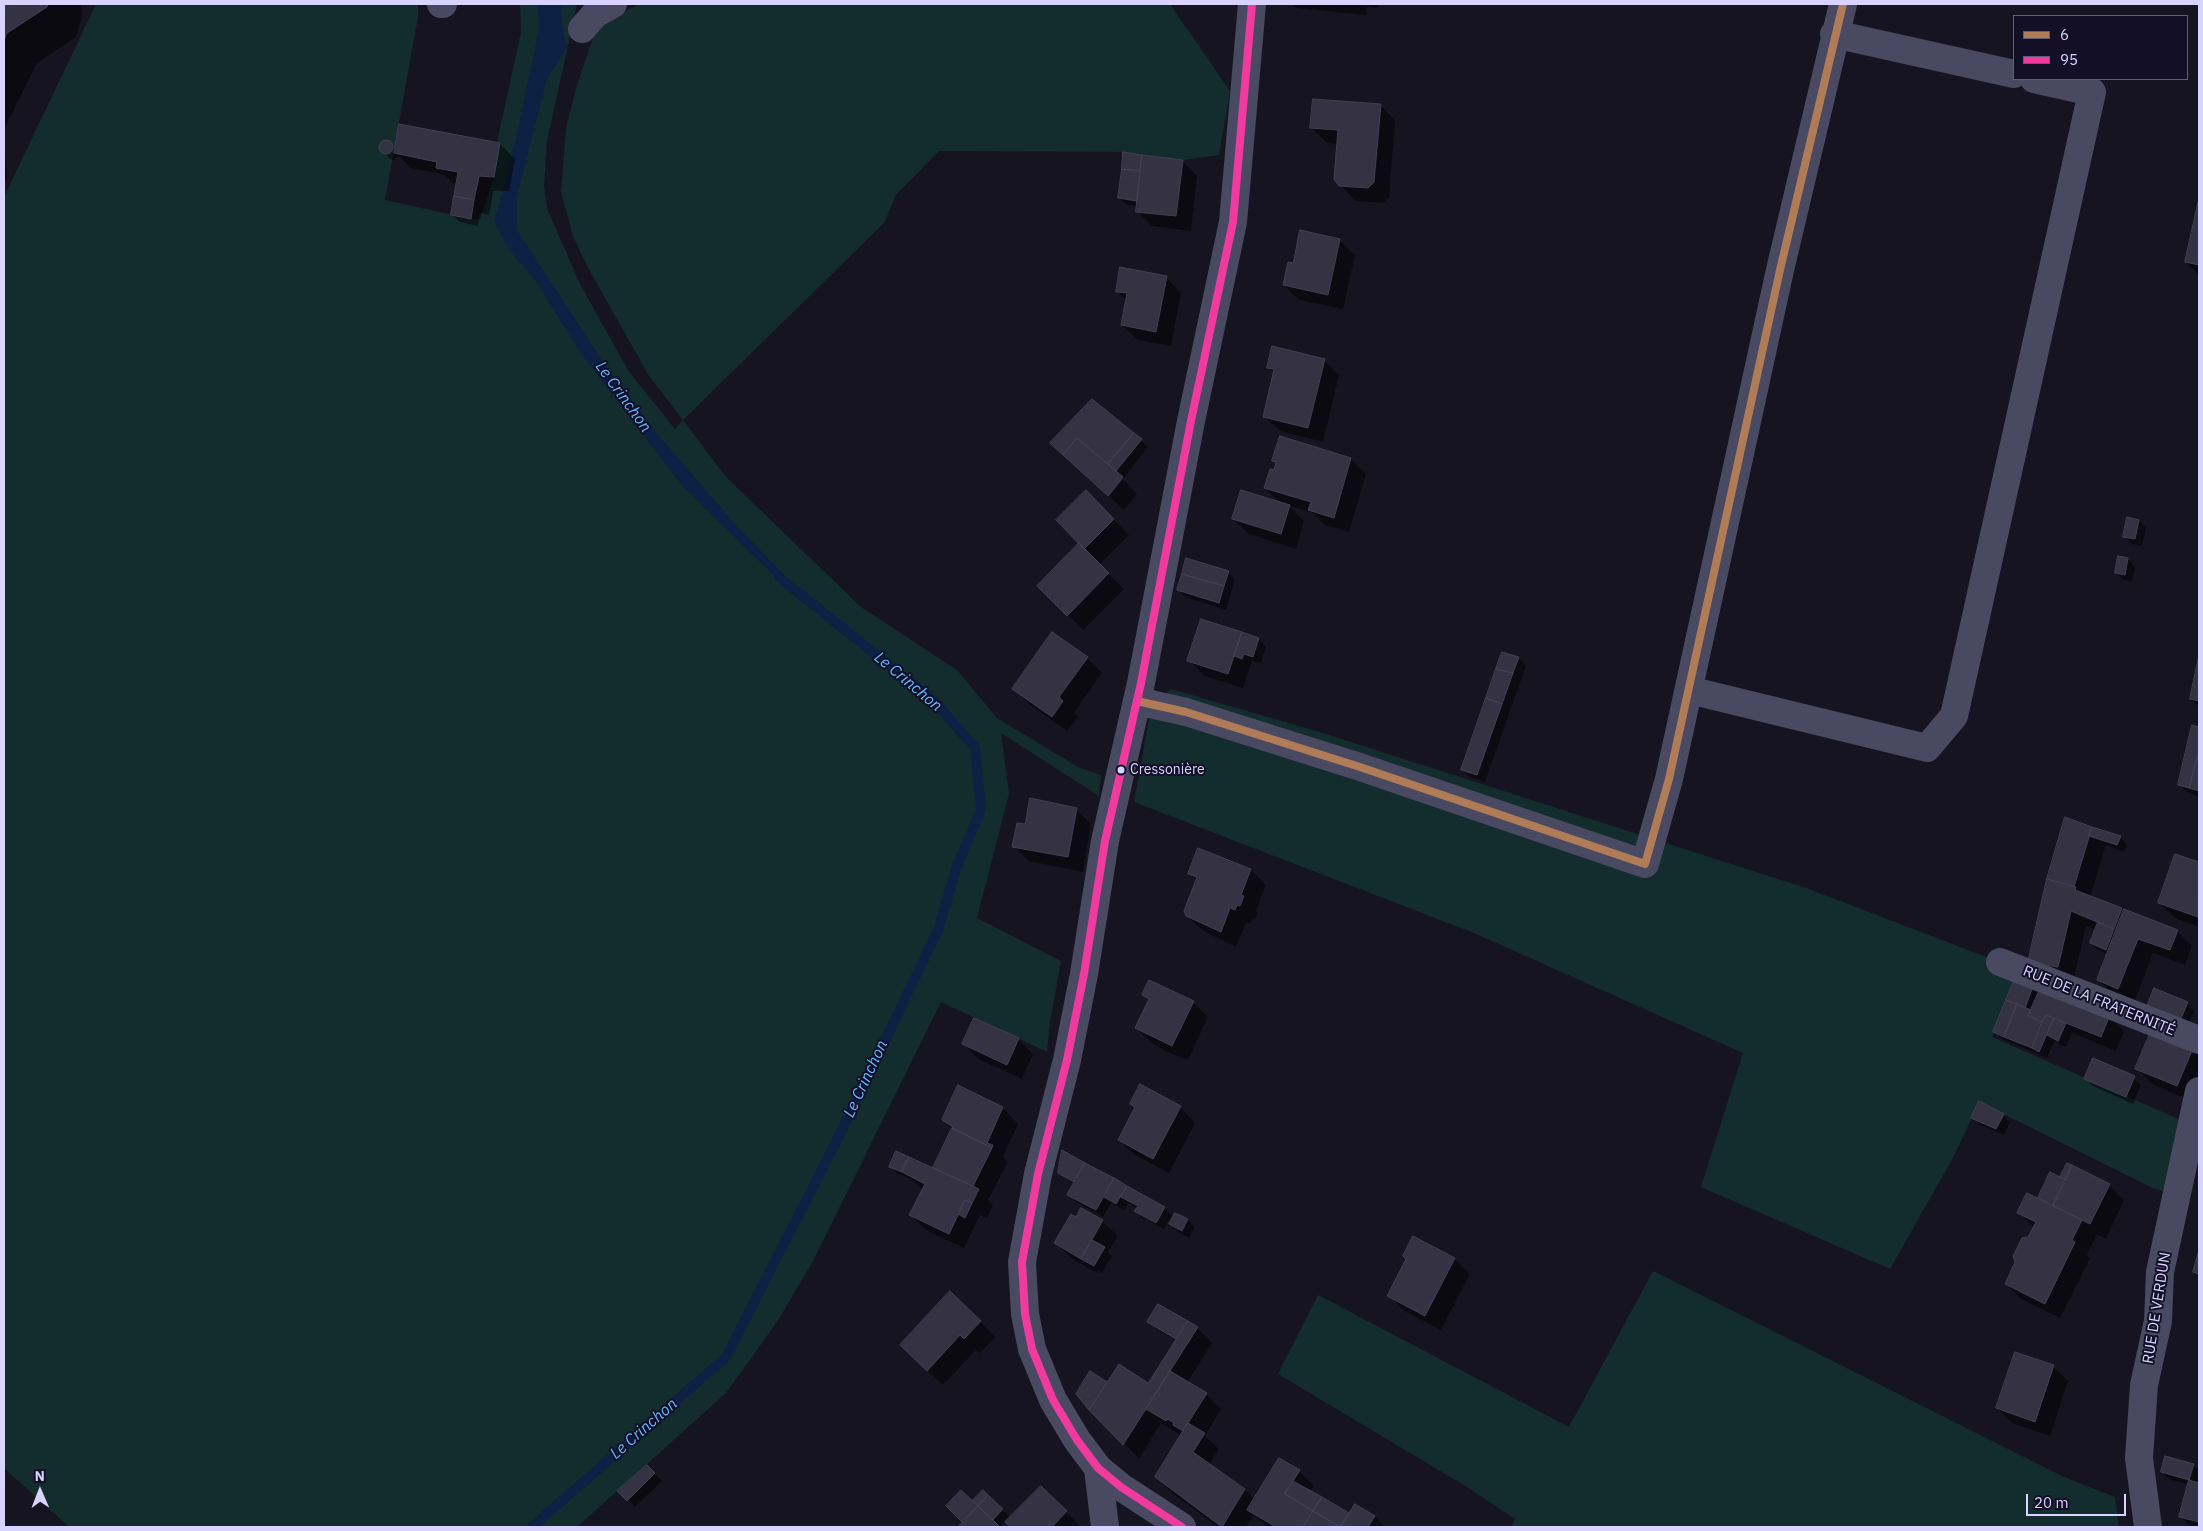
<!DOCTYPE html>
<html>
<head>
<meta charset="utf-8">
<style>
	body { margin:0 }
	#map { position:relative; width:2203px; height:1531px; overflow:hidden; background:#161421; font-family:"IBM Plex Sans",sans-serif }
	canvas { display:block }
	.frame { position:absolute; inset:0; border:5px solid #d9d4ff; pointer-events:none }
	.legend { position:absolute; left:2013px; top:15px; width:175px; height:65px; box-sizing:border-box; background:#130f26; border:1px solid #625e7d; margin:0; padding:6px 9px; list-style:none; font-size:15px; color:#d9d4ff }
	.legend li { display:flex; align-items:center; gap:10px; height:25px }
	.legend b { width:25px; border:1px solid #625e7d }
	.north { position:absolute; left:15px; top:1466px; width:50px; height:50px; -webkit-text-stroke:4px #130f26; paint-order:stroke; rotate:359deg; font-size:14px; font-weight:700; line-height:20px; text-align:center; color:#d9d4ff }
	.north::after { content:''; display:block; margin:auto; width:18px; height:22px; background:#d9d4ff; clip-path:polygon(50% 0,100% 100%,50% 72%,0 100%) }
	.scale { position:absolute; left:2026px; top:1494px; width:100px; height:22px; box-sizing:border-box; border:2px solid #d9d4ff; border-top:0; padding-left:6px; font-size:15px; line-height:18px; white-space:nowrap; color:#d9d4ff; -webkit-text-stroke:4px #130f26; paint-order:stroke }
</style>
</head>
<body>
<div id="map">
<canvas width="2203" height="1531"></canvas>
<div class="frame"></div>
<ul class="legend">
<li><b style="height:6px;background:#b07c57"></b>6</li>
<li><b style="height:6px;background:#f13a9d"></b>95</li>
</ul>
<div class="north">N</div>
<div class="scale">20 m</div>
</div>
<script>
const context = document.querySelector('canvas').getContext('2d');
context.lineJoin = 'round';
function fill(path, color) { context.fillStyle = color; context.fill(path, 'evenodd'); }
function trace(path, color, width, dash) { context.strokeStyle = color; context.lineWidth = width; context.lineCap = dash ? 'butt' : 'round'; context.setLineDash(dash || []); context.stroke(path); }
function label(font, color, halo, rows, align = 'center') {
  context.font = font + ' "IBM Plex Sans",sans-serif'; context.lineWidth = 4; context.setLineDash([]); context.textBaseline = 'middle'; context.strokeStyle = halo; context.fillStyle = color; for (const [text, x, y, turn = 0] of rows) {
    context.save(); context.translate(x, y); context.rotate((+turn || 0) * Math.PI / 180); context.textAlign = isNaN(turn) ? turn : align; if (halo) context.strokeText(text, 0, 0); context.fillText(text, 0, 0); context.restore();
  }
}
const green = new Path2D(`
	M96 4H418V17L385 200 471 219H480L494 177 500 143 497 142 521 32 520 4H576V9L547 141 544 186 547 208 579 282 629 372 675 429 683 420 649 376 587 266 573 236 561 192 566 127 578 82 597 26 639 4H1170L1230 91 1219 155 1183 160 1123 152 939 151 896 195 884 223 683 420 726 477 861 607 957 670 997 718 1078 767 1101 775 1099 796 1001 733 1009 794 977 918 1061 961 1050 1022 1047 1052 941 1002 813 1261 777 1322 726 1393 577 1527H69L4 1468V197Z
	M1171 689 1323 733 1806 888 2023 971 2016 976 1992 1037 2192 1125 2178 1197 2153 1188 1979 1102 1954 1156 1890 1269 1701 1187 1743 1053 1474 933 1134 802 1151 708Z
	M1653 1271 2064 1477 2115 1497 2119 1527H1511L1515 1519 1467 1487 1278 1374 1318 1295 1569 1427Z`);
const water = new Path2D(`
	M538 4H561L562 24 567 48 547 79 517 197V230L615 380 660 437 735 524 786 577 793 594 683 487 582 355 535 280 509 250 494 221 509 170 539 30Z`);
const shadow = new Path2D(`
	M4 4H81L82 17 76 37 37 63 4 130Z
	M1291 4H1380L1377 8 1367 7 1366 15 1296 8Z
	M1380 105 1395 120 1389 198 1383 203 1356 201 1340 185 1338 144 1327 143 1312 128Z
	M4 136 7 178 4 183Z
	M386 142 396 150 500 144 515 159 509 191H493L489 215 480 213 478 226 460 222 452 215 458 184 453 183 445 175 411 168 399 156 394 160 390 159 380 148 383 143Z
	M1125 154 1182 161 1197 176 1191 231 1152 226 1137 211 1138 206 1127 205 1119 198Z
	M2199 203V275L2186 262Z
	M1339 240 1355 255 1343 309 1299 300 1284 285 1294 264Z
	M1166 277 1181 293 1171 346 1138 340 1122 325 1127 301 1117 292Z
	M1324 360 1339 375 1323 442 1280 431 1264 416 1275 373 1269 367Z
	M1092 400 1148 447 1123 479 1137 494 1124 510 1109 497 1124 478 1122 477 1067 458Z
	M1351 459 1366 474 1349 532 1325 525 1313 513 1289 506 1304 521 1296 549 1249 534 1233 519 1280 503 1265 488 1274 471 1277 464 1274 461Z
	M1086 492 1129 535 1099 565 1124 589 1083 630 1039 586 1081 543Z
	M2128 519 2139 521 2146 528 2142 546 2132 544 2124 536Z
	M2119 558 2128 559 2135 567 2132 582 2123 580 2116 573Z
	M1228 572 1235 579 1226 610 1185 597 1178 589Z
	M1241 633 1259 639 1266 647 1261 663 1252 661 1243 688 1204 676 1189 660Z
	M1087 658 1102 673 1074 713 1078 717 1067 731 1029 704 1014 689Z
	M1518 658 1526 666 1485 782 1470 777 1462 770Z
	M2199 661V707L2191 698Z
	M2193 727 2199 728V797L2187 792 2179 785Z
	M1076 809 1091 824 1083 872 1029 861 1013 846 1026 826Z
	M2065 819 2120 837 2127 845 2124 852 2106 845 2090 897 2177 931 2192 946 2185 965 2153 953 2134 1003 2113 995 2098 980 2108 954 2098 950 2091 943 2096 930 2086 926 2073 982 2029 962Z
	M2176 856 2199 864V927L2175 918 2159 903Z
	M1251 870 1266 885 1256 910 1258 913 1255 920 1252 919 1250 924 1246 923 1236 947 1203 931 1187 916 1197 881 1189 873Z
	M2016 978 2109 1016 2124 1032 2116 1051 2072 1033 2066 1047 2058 1044 2064 1030H2061L2056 1042H2054L2047 1058 2002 1039 1995 1032Z
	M1144 995 1193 1002 1208 1017 1188 1060 1167 1052 1152 1043 1137 1028 1149 1001Z
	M2187 1003 2194 1011 2187 1027 2155 1014Z
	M1018 1039 1033 1054 1022 1079 978 1059 963 1043Z
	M2193 1047 2199 1053V1083L2192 1101 2152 1084 2137 1068Z
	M2134 1078 2141 1085 2133 1104 2093 1086 2086 1079Z
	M958 1086 1003 1108 1018 1124 1003 1157 1008 1162 988 1200 993 1205 987 1218 980 1215 964 1248 926 1230 911 1215 923 1190 911 1179 898 1174 890 1166 933 1170 953 1130 943 1120Z
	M1141 1086 1180 1107 1195 1123 1169 1173 1135 1155 1119 1140 1136 1108 1131 1104Z
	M2003 1115 2010 1122 2004 1135 1980 1125 1973 1117Z
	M1063 1152 1164 1208 1172 1215 1164 1229 1143 1218 1136 1211 1137 1208 1128 1203 1124 1210 1111 1203 1103 1217 1076 1202 1069 1194 1074 1184 1060 1173Z
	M2060 1179 2109 1185 2124 1200 2106 1239 2097 1234 2087 1255 2090 1258 2060 1318 2021 1299 2006 1284 2034 1228 2019 1213 2044 1202 2039 1198Z
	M1082 1209 1102 1221 1118 1236 1108 1252 1112 1256 1102 1273 1098 1270 1097 1273 1071 1258 1056 1243Z
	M1176 1214 1188 1220 1195 1227 1189 1238 1178 1232 1171 1224Z
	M1414 1238 1455 1259 1470 1274 1441 1330 1404 1311 1389 1295 1408 1260Z
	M1159 1306 1197 1328 1212 1343 1187 1383 1206 1394 1221 1409 1205 1436 1219 1449 1209 1465 1245 1490 1255 1500 1299 1471 1314 1486 1310 1492 1350 1515 1355 1506 1375 1517 1385 1527H1268L1254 1515 1246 1527H1218L1172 1493 1156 1477 1182 1436 1161 1423 1139 1459 1078 1394 1091 1373 1107 1384H1148L1177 1341 1156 1329 1148 1321Z
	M980 1321 995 1337 980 1353 976 1350 943 1385 916 1360Z
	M2053 1366 2068 1381 2050 1436 2012 1423 1997 1408Z
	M2193 1465 2199 1471 2197 1484H2199V1527H2191L2180 1516 2189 1485 2169 1479 2162 1472Z
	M647 1466 662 1481 635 1507 619 1491Z
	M1041 1487 1081 1527H1012L1006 1521 1000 1527H959L964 1522 973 1503 983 1492 1011 1518Z`);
const stream = new Path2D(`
	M532 1527 726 1357 839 1136 938 930 957 866 981 810 975 748 935 702 779 577`);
const building = new Path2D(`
	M4 4H48L47 7 7 33 4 40Z
	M1313 99 1381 104 1374 182 1368 188 1339 186 1334 179 1338 130 1310 128Z
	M399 124 500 143 494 177 479 176 474 200 454 196 458 172 436 168 437 162 394 153Z
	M379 147a7 7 0 1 1 14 0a7 7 0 1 1-14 0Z
	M1123 152 1142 155 1140 171 1122 169Z
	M1142 155 1183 160 1176 216 1136 212Z
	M1122 169 1140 171 1137 201 1118 198Z
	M454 196 474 200 471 219 451 215Z
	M2199 198V265L2185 262Z
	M1300 230 1340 239 1328 295 1283 285 1288 262 1293 263Z
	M1120 267 1167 276 1156 332 1121 325 1127 293 1116 292Z
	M1272 346 1325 359 1308 428 1263 417 1274 369 1267 368Z
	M1092 399 1134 433 1108 464 1077 438 1063 455 1050 443Z
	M1134 433 1142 439 1116 471 1108 464Z
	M1280 436 1351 458 1334 518 1308 510 1311 502 1264 488 1270 469 1274 470 1276 462 1272 461Z
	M1077 438 1123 477 1108 496 1063 455Z
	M1086 490 1114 519 1084 549 1056 520Z
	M1241 490 1290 505 1281 534 1232 519Z
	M2127 517 2139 520 2135 539 2123 537Z
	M1079 543 1109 573 1067 616 1037 586Z
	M2118 556 2128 558 2125 575 2115 573Z
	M1186 558 1229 571 1224 586 1182 574Z
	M1182 574 1224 586 1219 603 1177 590Z
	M1201 619 1242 632 1228 674 1187 661Z
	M1052 632 1088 657 1059 697 1063 701 1052 717 1012 689Z
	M1242 632 1259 638 1253 657 1244 654 1242 659 1234 656Z
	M1502 652 1519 657 1513 673 1496 669Z
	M2199 655V701L2190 699Z
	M1496 669 1513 673 1502 704 1486 698Z
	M1486 698 1502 704 1477 775 1461 770Z
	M2192 725 2199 727V751L2189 788 2178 785Z
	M2199 751V791L2189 788Z
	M1030 798 1077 808 1068 857 1012 847 1017 823 1025 824Z
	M2065 817 2092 827 2074 887 2047 879Z
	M2092 827 2121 836 2117 845 2089 836Z
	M1198 848 1251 869 1241 895 1244 896 1240 906 1237 905 1235 910 1230 908 1221 932 1186 916 1184 911 1197 877 1188 874Z
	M2175 854 2199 862 2198 917 2158 903Z
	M2047 879 2076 887 2075 890 2122 908 2114 929 2071 911 2058 967 2028 962Z
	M2124 909 2178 930 2170 950 2138 939 2118 989 2097 980Z
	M2098 922 2114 929 2106 950 2090 943Z
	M2016 976 2034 984 2025 1008 2006 1000Z
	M1149 980 1194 1001 1172 1046 1135 1028 1149 999 1142 995Z
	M2041 987 2110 1015 2101 1037 2046 1015 2042 1022 2028 1016Z
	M2154 988 2188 1002 2180 1021 2147 1007Z
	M2006 1000 2017 1004 2004 1037 1993 1032Z
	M2017 1004 2031 1010 2028 1016 2042 1022 2032 1048 2004 1037Z
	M2046 1015 2054 1018 2039 1052 2032 1048Z
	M974 1018 1019 1038 1007 1065 962 1044Z
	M2054 1018 2066 1023 2058 1041 2047 1035Z
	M2152 1029 2194 1046 2177 1086 2135 1069Z
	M2093 1058 2135 1076 2126 1097 2084 1079Z
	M1140 1084 1181 1106 1153 1159 1118 1140 1135 1107 1130 1104Z
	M958 1085 1003 1107 987 1143 993 1145 992 1148 952 1128 953 1127 942 1120Z
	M1979 1101 2004 1114 1996 1129 1971 1118Z
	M952 1128 992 1148 973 1186 933 1168Z
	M1062 1150 1085 1163 1074 1182 1058 1173Z
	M896 1151 909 1157 902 1172 889 1167Z
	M909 1157 979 1189 972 1203 965 1200 949 1234 909 1215 925 1184 902 1172Z
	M1085 1163 1114 1178 1096 1210 1067 1195Z
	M2067 1163 2072 1165 2066 1180 2060 1177Z
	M2072 1165 2110 1184 2090 1224 2053 1206Z
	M2050 1172 2066 1180 2053 1206 2038 1198Z
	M1114 1178 1127 1186 1116 1204 1104 1197Z
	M1127 1186 1165 1207 1156 1223 1134 1211 1138 1206 1121 1197Z
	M2027 1193 2082 1220 2072 1240 2075 1242 2045 1304 2005 1284 2015 1262 2013 1256 2022 1238 2028 1237 2036 1222 2017 1213Z
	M965 1200 972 1203 965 1218 958 1214Z
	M1081 1208 1103 1220 1081 1259 1054 1243 1071 1214 1076 1217Z
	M1175 1213 1188 1219 1182 1231 1169 1224Z
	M1413 1236 1455 1258 1425 1316 1387 1296 1406 1259 1403 1256Z
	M1092 1240 1105 1247 1094 1266 1081 1259Z
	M2199 1250V1274L2193 1272Z
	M950 1291 981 1321 964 1339 960 1335 927 1371 900 1345Z
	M1158 1304 1188 1321 1176 1339 1147 1322Z
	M1188 1321 1198 1327 1123 1445 1089 1410 1119 1364 1148 1383Z
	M2015 1352 2054 1365 2035 1422 1996 1408Z
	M1090 1371 1107 1382 1089 1410 1076 1394Z
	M1170 1371 1207 1393 1183 1431 1173 1425 1174 1423 1168 1419 1166 1421 1146 1409Z
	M1188 1423 1205 1433 1193 1452 1245 1489 1222 1527 1155 1477Z
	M2165 1456 2194 1464 2189 1480 2161 1472Z
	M1279 1458 1300 1470 1285 1494 1313 1511 1303 1527H1276L1247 1510Z
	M647 1465 655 1473 627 1501 617 1491Z
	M2189 1480 2199 1483V1522L2179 1517Z
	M1293 1481 1322 1497 1313 1511 1285 1494Z
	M1041 1486 1067 1511 1052 1527H1011L1005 1522Z
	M961 1490 978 1506 963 1523 946 1506Z
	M983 1490 988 1495 978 1506 972 1501Z
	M988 1495 1003 1509 993 1520 978 1506Z
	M1322 1497 1349 1513 1340 1527 1313 1511Z
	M1355 1504 1375 1516 1368 1527H1303L1313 1511 1340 1527Z
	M978 1506 993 1520 1000 1527H958Z`);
const minor = new Path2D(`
	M441 4H443
	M582 29 595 14 613 4
	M1834 34 2014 74
	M1689 690 1927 748 1954 716 2092 92 2034 79
	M1137 701 1186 712 1360 767 1645 864 1669 779 1780 270 1843 4
	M2000 962 2199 1040
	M1098 1468 1105 1527
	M1182 1527 1121 1487 1098 1468 1077 1440 1053 1400 1032 1349 1025 1314 1022 1262 1038 1174 1067 1060 1084 974 1105 841 1141 683 1191 421 1233 222 1252 4
	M2148 1527 2139 1458 2144 1385 2158 1321 2160 1272 2199 1091`);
const bus1 = new Path2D(`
	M1137 701 1186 712 1360 767 1645 864 1669 779 1780 270 1843 4`);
const bus2 = new Path2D(`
	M1182 1527 1121 1487 1098 1468 1077 1440 1053 1400 1032 1349 1025 1314 1022 1262 1038 1174 1067 1060 1084 974 1105 841 1141 683 1191 421 1233 222 1252 4`);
const markers = [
	[1121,770,4.5,"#d9d4ff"]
];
const busNames = [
	["Cressonière",1130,770]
];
const streetNames = [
	["RUE DE LA FRATERNITÉ",2099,1001,22],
	["RUE DE VERDUN",2157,1308,-81]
];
const waterNames = [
	["Le Crinchon",623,397,54],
	["Le Crinchon",908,682,40],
	["Le Crinchon",866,1079,-65],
	["Le Crinchon",644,1429,-41]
];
fill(green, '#132c2d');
fill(water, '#0d2144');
fill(shadow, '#0007');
trace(stream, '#0d2144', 10);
fill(building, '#343243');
trace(building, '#433f54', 1);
trace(minor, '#4a4962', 28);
trace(bus1, '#b07c57', 8);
trace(bus2, '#f13a9d', 8);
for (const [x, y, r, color] of markers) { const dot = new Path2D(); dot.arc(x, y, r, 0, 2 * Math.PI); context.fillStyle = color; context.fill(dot); trace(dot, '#130f26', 2); }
label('14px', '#d9d4ff', '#130f26', busNames, 'left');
label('15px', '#d9d4ff', '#130f26', streetNames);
label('italic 16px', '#62b6ff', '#130f26', waterNames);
</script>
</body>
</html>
